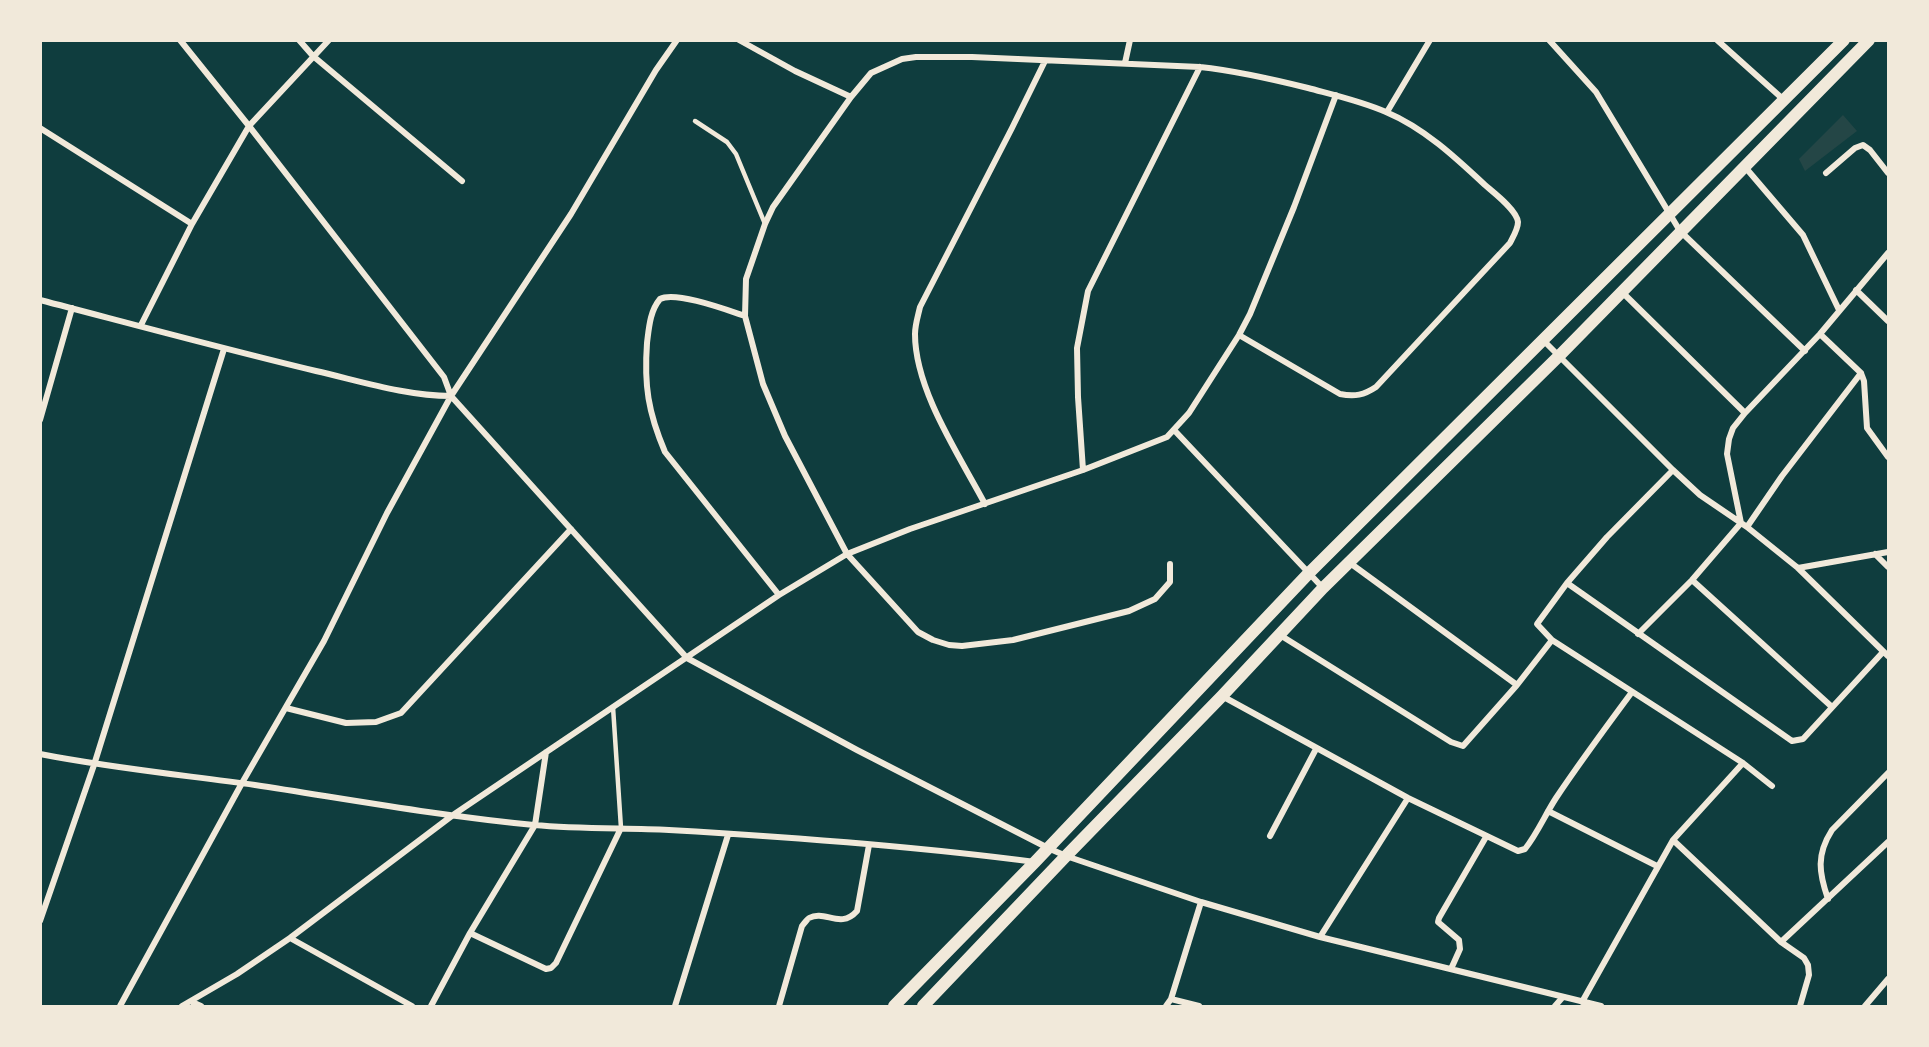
<!DOCTYPE html>
<html>
<head>
<meta charset="utf-8">
<style>
	body { margin:0 }
	#map { position:relative; width:1929px; height:1047px; overflow:hidden; background:#0f3d3e; font-family:"Titillium Web",sans-serif }
	canvas { display:block }
	.frame { position:absolute; inset:0; border:42px solid #f1e9da; pointer-events:none }
</style>
</head>
<body>
<div id="map">
<canvas width="1929" height="1047"></canvas>
<div class="frame"></div>
</div>
<script>
const context = document.querySelector('canvas').getContext('2d');
context.lineJoin = 'round';
function fill(path, color) { context.fillStyle = color; context.fill(path, 'evenodd'); }
function trace(path, color, width, dash) { context.strokeStyle = color; context.lineWidth = width; context.lineCap = dash ? 'butt' : 'round'; context.setLineDash(dash || []); context.stroke(path); }
const green = new Path2D(`
	M1843 115 1857 131 1805 171 1799 159Z`);
const service = new Path2D(`
	M695 121 727 142 736 154 765 224
	M613 707 621 828`);
const minor = new Path2D(`
	M180 40 249 126 444 377 451 396 687 658 857 750 1048 848 1066 856 1201 902 1320 937 1601 1006
	M299 40 313 56 462 181
	M739 40 795 71 851 97
	M1549 40 1596 92 1680 231 1805 351
	M1717 40 1784 100
	M1125 63 1130 40
	M1387 112 1430 40
	M40 128 192 224
	M1745 167 1803 235 1839 310
	M1826 173 1855 148 1863 145 1870 150 1888 173
	M1856 290 1888 321
	M1622 292 1745 413
	M40 300C132 324 224 349 316 371 360 381 406 396 451 396
	M745 316C727 310 676 291 660 299 650 311 649 327 647 343 644 385 648 412 665 452L779 595
	M141 325 192 224 249 126 329 40
	M1820 334 1861 373 1864 381 1867 428 1888 457
	M1543 340 1673 470 1700 495 1747 527 1798 568 1888 656
	M40 420 72 308
	M1175 431 1323 588
	M1083 470 1078 397 1077 348 1088 291 1200 67
	M1673 470 1607 537 1567 583 1537 624 1552 640 1743 763 1772 786
	M985 504C959 455 915 390 915 334 915 325 918 316 920 307L1012 128 1045 61
	M1747 527 1782 476 1861 373
	M1875 554 1888 567
	M1350 563 1517 685
	M1170 564V582L1155 599 1129 611 1013 640 962 646 949 645 933 640 918 632 847 554 785 436 763 384 745 316 746 279 765 224 773 207 851 97 871 73 902 59 916 57H972L1200 67C1237 71 1272 79 1308 88 1334 95 1361 101 1386 112 1424 128 1455 157 1485 185 1493 192 1517 210 1518 222 1518 229 1513 237 1510 243L1376 387C1364 395 1355 397 1340 394L1239 335
	M1798 568 1888 552
	M1692 580 1832 707
	M1567 583 1792 741 1803 739 1883 652
	M1638 634 1692 580 1741 523 1727 454 1729 439 1733 428 1745 413 1820 334 1888 253
	M1280 635 1451 742 1463 746 1517 685 1552 640
	M1222 696 1408 798 1518 851 1525 849C1537 834 1545 815 1556 798 1580 762 1606 727 1632 692
	M286 708 346 723 376 722 401 713 571 529
	M40 754C111 768 183 775 255 785 347 799 440 816 534 825 578 829 624 828 669 830 791 837 914 846 1035 862
	M1548 811 1657 866
	M1270 836 1316 749
	M1673 840 1781 942 1804 958 1808 965 1809 975 1800 1006
	M1828 899C1819 873 1816 855 1832 830L1888 773
	M40 921 94 765 224 349
	M470 933 546 969 551 968 556 963 621 828
	M1320 937 1408 798
	M290 938 412 1006
	M1781 942 1888 842
	M1451 969 1460 949 1459 940 1438 922 1439 918 1486 837
	M1171 999 1201 902
	M192 1002 201 1006
	M1582 1002 1673 840 1743 763
	M120 1006 242 783 324 641 387 513 451 396 571 214 656 70 677 40
	M182 1006 237 974 290 938 453 815 779 595 847 554 910 529 1083 470 1167 437 1189 413 1239 335 1250 314 1294 207 1336 95
	M431 1006 470 933 535 825 546 752
	M675 1006 728 835
	M779 1006 802 926C803 925 808 918 809 918 825 909 840 930 857 911L869 845
	M1166 1006 1171 999 1199 1006
	M1555 1006 1562 998
	M1865 1006 1888 979`);
const secondary = new Path2D(`
	M894 1006 1035 862 1308 574 1844 40
	M923 1006 1066 856 1222 696 1323 588 1559 356 1869 40`);
fill(green, '#244646');
trace(service, '#f1e9da', 4.5);
trace(minor, '#f1e9da', 6);
trace(secondary, '#f1e9da', 12);
</script>
</body>
</html>
